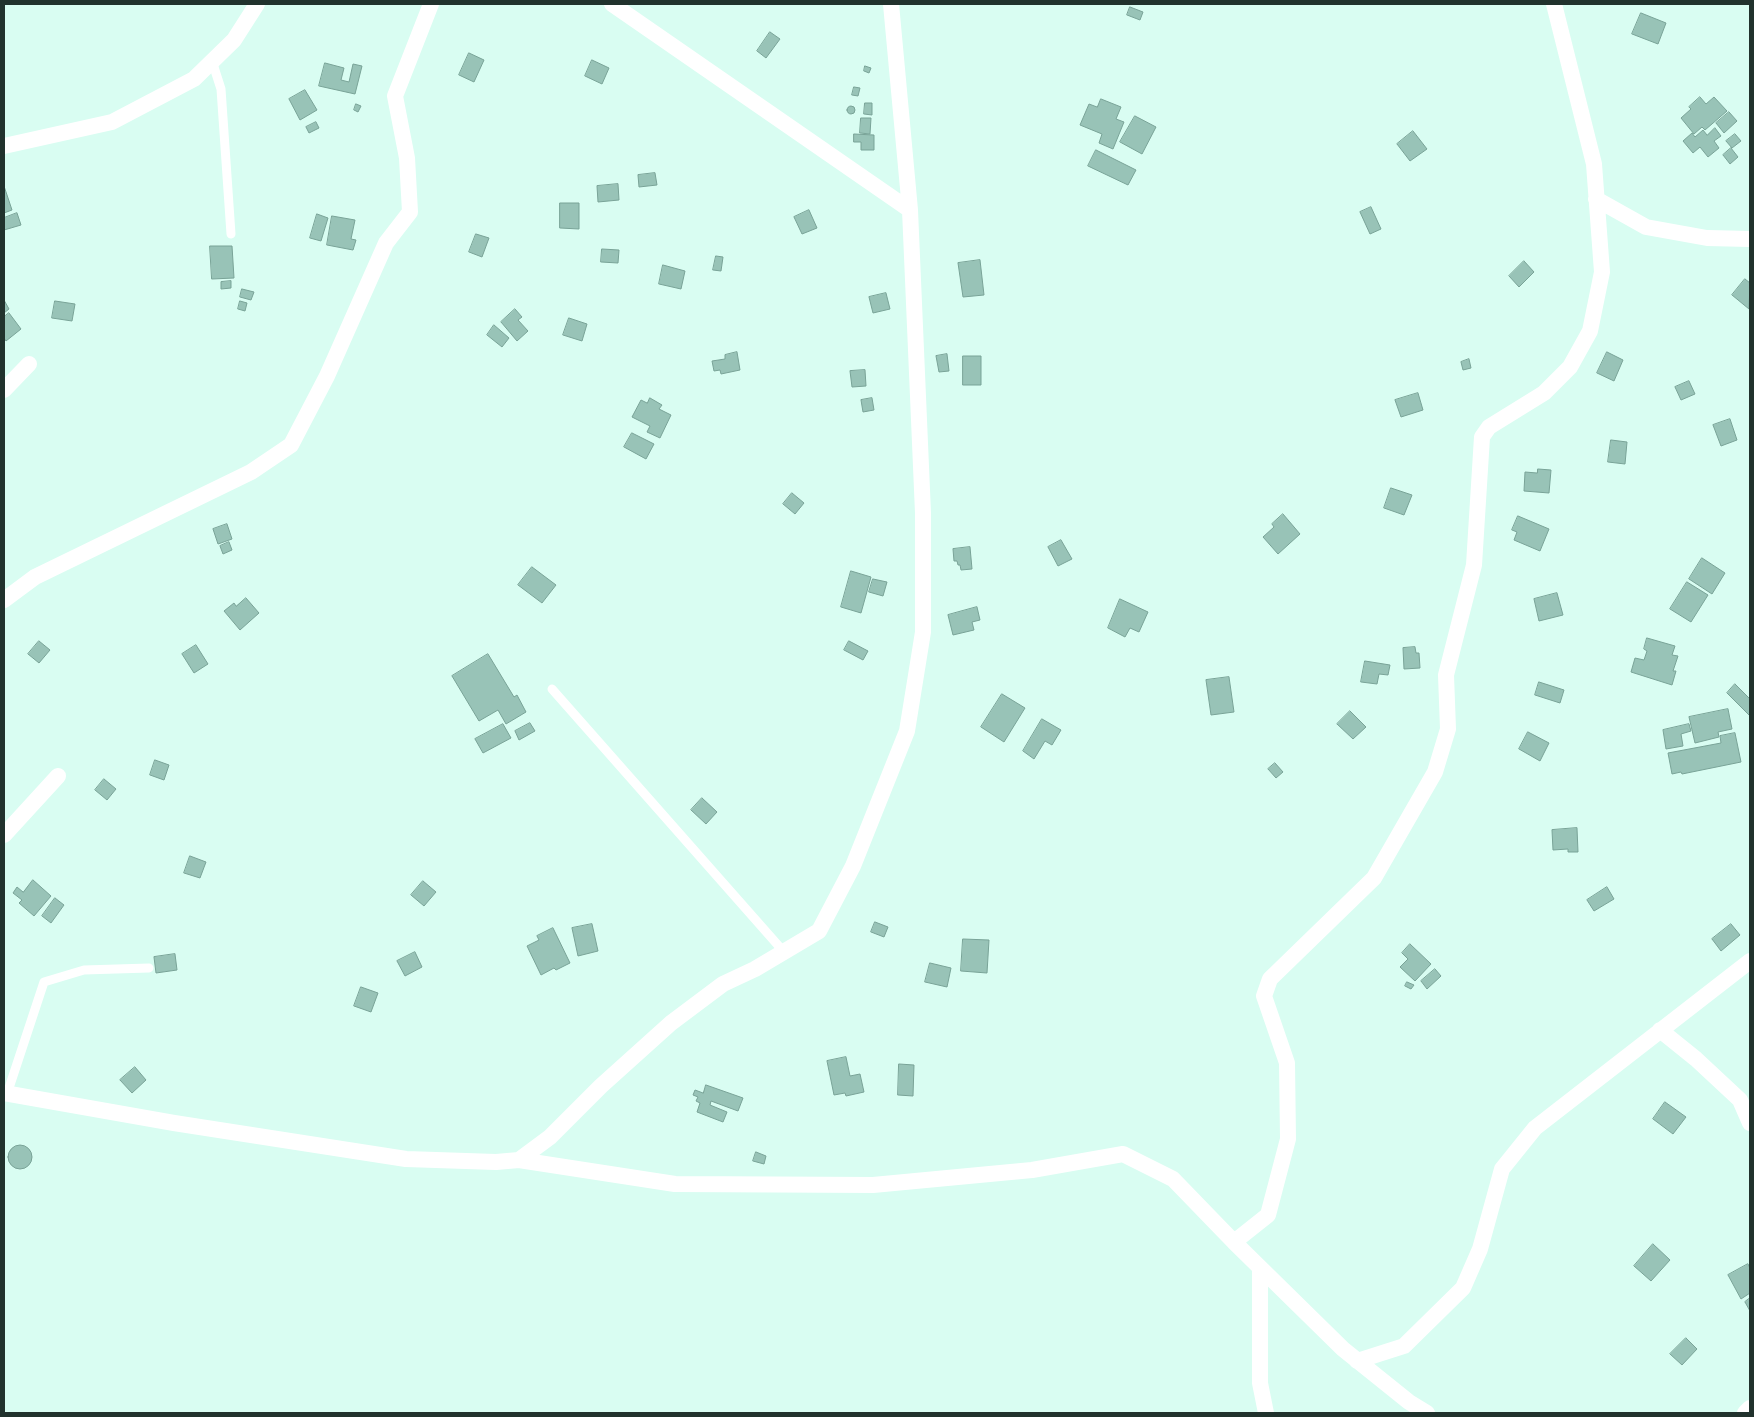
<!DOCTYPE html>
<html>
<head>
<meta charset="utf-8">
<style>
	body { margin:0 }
	#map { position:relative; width:1754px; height:1417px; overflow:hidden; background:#d9fdf2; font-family:Lato,sans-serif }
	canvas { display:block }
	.frame { position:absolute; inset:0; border:5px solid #21322d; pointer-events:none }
</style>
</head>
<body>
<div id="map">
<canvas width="1754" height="1417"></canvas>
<div class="frame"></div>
</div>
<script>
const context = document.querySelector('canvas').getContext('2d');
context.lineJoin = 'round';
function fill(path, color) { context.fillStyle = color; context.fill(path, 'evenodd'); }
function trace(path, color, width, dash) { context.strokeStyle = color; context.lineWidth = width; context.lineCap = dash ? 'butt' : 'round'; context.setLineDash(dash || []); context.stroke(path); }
const building = new Path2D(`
	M1130 7 1143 12 1140 20 1127 15Z
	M1641 13 1666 23 1658 44 1632 34Z
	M770 32 780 39 766 58 757 51Z
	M469 53 484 60 474 82 459 75Z
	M592 60 609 68 602 84 585 76Z
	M325 63 344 68 341 80 349 82 353 64 362 66 355 94 319 86Z
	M865 66 871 68 869 73 864 71Z
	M854 87 860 88 858 96 852 95Z
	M305 90 317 110 300 120 289 99Z
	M1700 97 1706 104 1714 97 1727 111 1705 130 1702 127 1694 134 1681 118 1691 109 1689 107Z
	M1101 99 1121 107 1116 119 1124 122 1113 149 1099 143 1102 134 1080 125 1089 104 1097 107Z
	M865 103H872V115L864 114Z
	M356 104 361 106 358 112 354 110Z
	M847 110a4 4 0 1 1 8 0a4 4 0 1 1-8 0Z
	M1729 112 1737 121 1724 133 1716 123Z
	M1135 116 1156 127 1142 154 1120 142Z
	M861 118H871L870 134 860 133Z
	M316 122 319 128 309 133 306 127Z
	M1715 128 1721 136 1714 141 1719 148 1708 157 1700 147 1693 153 1683 141 1692 133 1695 137 1703 130 1707 135Z
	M1413 131 1427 149 1410 161 1397 144Z
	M854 134 874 135V150H861V142H854Z
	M1735 134 1741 141 1732 148 1726 141Z
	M1731 148 1738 157 1730 164 1723 155Z
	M1096 150 1136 170 1128 185 1088 166Z
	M655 173 657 185 639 187 638 175Z
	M618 184 619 200 598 202 597 186Z
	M4 186 12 210 4 213Z
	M560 203H579V229L560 228Z
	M1371 207 1381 229 1370 234 1360 212Z
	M809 210 817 228 802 234 794 217Z
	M17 213 21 225 4 230V218Z
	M317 214 328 218 321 241 310 238Z
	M332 216 355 220 351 239 356 240 353 250 327 245Z
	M476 234 489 238 482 257 469 252Z
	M210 246H232L234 278 212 279Z
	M602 249 619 250 618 263 601 262Z
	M716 256 723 257 721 271 713 270Z
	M980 260 984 295 963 297 958 263Z
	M1524 261 1534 272 1519 287 1509 276Z
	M663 265 685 271 681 289 659 284Z
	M1745 279 1750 283 1749 309 1732 295Z
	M231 281V288L221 289V282Z
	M242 289 254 292 251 300 240 297Z
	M886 293 890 309 873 313 869 297Z
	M4 300 9 309 4 313Z
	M55 301 75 304 72 321 52 318Z
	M240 301 247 303 245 311 238 309Z
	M515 309 522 317 518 320 528 331 517 341 501 322Z
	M9 313 21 329 6 341 4 338V317Z
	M569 318 587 324 582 341 563 335Z
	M494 325 509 338 502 347 487 335Z
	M737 352 740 370 721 374 720 370 714 371 712 361 725 359V355Z
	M1607 352 1623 360 1614 381 1597 373Z
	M947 354 949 371 939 372 936 356Z
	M963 356H981V385H963Z
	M1469 359 1471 368 1463 370 1461 362Z
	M865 370 866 386 852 387 850 371Z
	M1689 381 1695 394 1681 400 1675 387Z
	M1418 393 1423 410 1401 417 1395 400Z
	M650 398 662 405 659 409 671 415 660 438 647 432 650 426 632 417 641 400 647 403Z
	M872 398 874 410 863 412 861 400Z
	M1730 419 1737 440 1721 446 1713 425Z
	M632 433 654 444 646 459 624 447Z
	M1611 440 1627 442 1625 464 1608 462Z
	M1538 469 1551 470 1549 493 1524 491 1525 472 1537 473Z
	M1391 488 1412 495 1404 515 1384 508Z
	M792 493 804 503 795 514 783 504Z
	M1283 514 1300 534 1278 554 1263 537 1274 527 1272 524Z
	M1518 516 1549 529 1540 551 1514 540 1517 532 1512 530Z
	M227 524 232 539 218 544 213 529Z
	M1061 540 1072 559 1058 566 1048 547Z
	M229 542 232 550 223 554 220 546Z
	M970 547 972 569 961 570 960 565H958L957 561H954L953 549Z
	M1702 558 1725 573 1712 594 1689 579Z
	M532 567 556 585 542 603 518 585Z
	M851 571 871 577 861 613 841 607Z
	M873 579 887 582 883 596 869 592Z
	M1687 582 1708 595 1691 622 1670 609Z
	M1557 593 1563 615 1539 621 1534 599Z
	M246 598 259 613 240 630 224 611 234 603 236 606Z
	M1120 599 1148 612 1139 632 1130 628 1125 637 1108 628Z
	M977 607 980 620 972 622 974 630 953 635 948 615Z
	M1647 638 1675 646 1672 655 1678 656 1673 671H1676L1672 685 1631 672 1635 658 1644 660 1647 651 1644 649Z
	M39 641 50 650 39 663 28 654Z
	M849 641 868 651 863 660 844 650Z
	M196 645 208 664 194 673 182 654Z
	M1415 647 1416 653H1419L1420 668 1404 669 1403 648Z
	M488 654 514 697 517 695 526 712 506 724 498 710 479 721 452 676Z
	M1365 661 1390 665 1388 675 1379 674 1377 684 1361 682Z
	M1229 677 1234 712 1211 715 1206 680Z
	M1539 682 1564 690 1560 703 1535 695Z
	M1735 684 1750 699V714L1749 715 1727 693Z
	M1002 694 1025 708 1004 742 981 727Z
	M1728 709 1732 729 1718 732 1719 737 1695 743 1689 717Z
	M1350 711 1366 727 1353 739 1337 724Z
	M1042 719 1061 730 1052 745 1045 741 1034 759 1023 751Z
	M530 723 535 731 519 740 515 731Z
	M503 724 511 738 483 753 475 739Z
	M1689 724 1691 731 1681 734 1683 746 1666 749 1663 730Z
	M1528 732 1549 743 1540 761 1519 749Z
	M1735 733 1741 762 1682 774 1681 772 1672 774 1668 753 1721 743 1720 736Z
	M155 760 169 765 164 780 150 775Z
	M1275 763 1283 772 1276 778 1268 769Z
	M104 779 116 789 107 800 95 790Z
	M702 798 717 812 706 824 691 810Z
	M1577 828 1578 852H1568V849L1553 850 1552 830Z
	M190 856 206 862 200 878 184 873Z
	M33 880 51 896 34 916 19 903 22 900 13 893 17 887 23 892Z
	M423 881 436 892 424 906 411 895Z
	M1607 887 1614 899 1594 911 1587 900Z
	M55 898 64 905 51 923 42 916Z
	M875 922 888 927 884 937 871 932Z
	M592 924 598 951 578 956 572 928Z
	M1731 924 1740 935 1721 951 1712 939Z
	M553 928 570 963 556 970 554 968 541 975 527 946 539 940 537 936Z
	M963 939 989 940 987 973 961 971Z
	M1410 944 1431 964 1415 981 1400 967 1408 959 1402 953Z
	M415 952 422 967 405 976 397 961Z
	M175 954 177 970 156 973 154 957Z
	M930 963 951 968 947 987 925 982Z
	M1435 969 1441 976 1427 989 1421 981Z
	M1407 982 1414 985 1411 989 1405 986Z
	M361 987 378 993 371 1012 354 1006Z
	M846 1057 850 1076 860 1074 864 1092 846 1096 845 1093 834 1095 827 1061Z
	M899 1064 914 1065 913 1096 898 1095Z
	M135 1067 146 1080 132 1093 120 1080Z
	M706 1085 743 1098 738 1111 711 1101 710 1105 727 1112 723 1122 697 1112 700 1103 696 1101 698 1097 693 1095 695 1090 703 1093Z
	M1665 1102 1686 1117 1673 1134 1653 1119Z
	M8 1157a12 12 0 1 1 24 0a12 12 0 1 1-24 0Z
	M756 1152 766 1156 764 1164 753 1161Z
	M1653 1244 1670 1260 1651 1281 1634 1266Z
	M1748 1264 1750 1268V1293L1741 1299 1728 1275Z
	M1750 1298V1311L1745 1302Z
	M1686 1338 1697 1349 1682 1365 1670 1354Z`);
const lane = new Path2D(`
	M212 61 221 89 231 234
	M552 689 784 952
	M7 1094 44 982 84 970 149 968`);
const street = new Path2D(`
	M612 4 910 210
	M4 146 112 122 194 79 234 40 257 4
	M1596 199 1646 227 1707 238 1750 239
	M4 390 29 364
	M4 600 35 577 251 472 291 445 327 376 386 243 410 212 407 158 395 96 431 4
	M4 835 58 776
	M1660 1030 1696 1059 1740 1100 1750 1123
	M4 1093 174 1123 406 1159 496 1162 519 1160 550 1137 601 1086 671 1023 723 984 755 969 819 931 853 866 907 731 923 632V513L910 210 891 4
	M519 1160 675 1184 873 1185 1032 1170 1123 1154 1173 1179 1234 1242 1343 1349 1409 1402 1427 1413
	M1234 1242 1268 1215 1288 1139 1287 1063 1264 996 1270 979 1374 878 1435 772 1448 729 1446 675 1474 565 1482 437 1489 427 1544 393 1570 367 1590 331 1602 272 1594 164 1554 4
	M1260 1268V1383L1266 1413
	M1357 1361 1404 1346 1463 1288 1480 1249 1502 1169 1535 1128 1750 961
	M1745 1413 1750 1408`);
fill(building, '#98c3b7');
trace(building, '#79a397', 1);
trace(lane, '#fff', 9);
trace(street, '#fff', 16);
</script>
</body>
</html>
